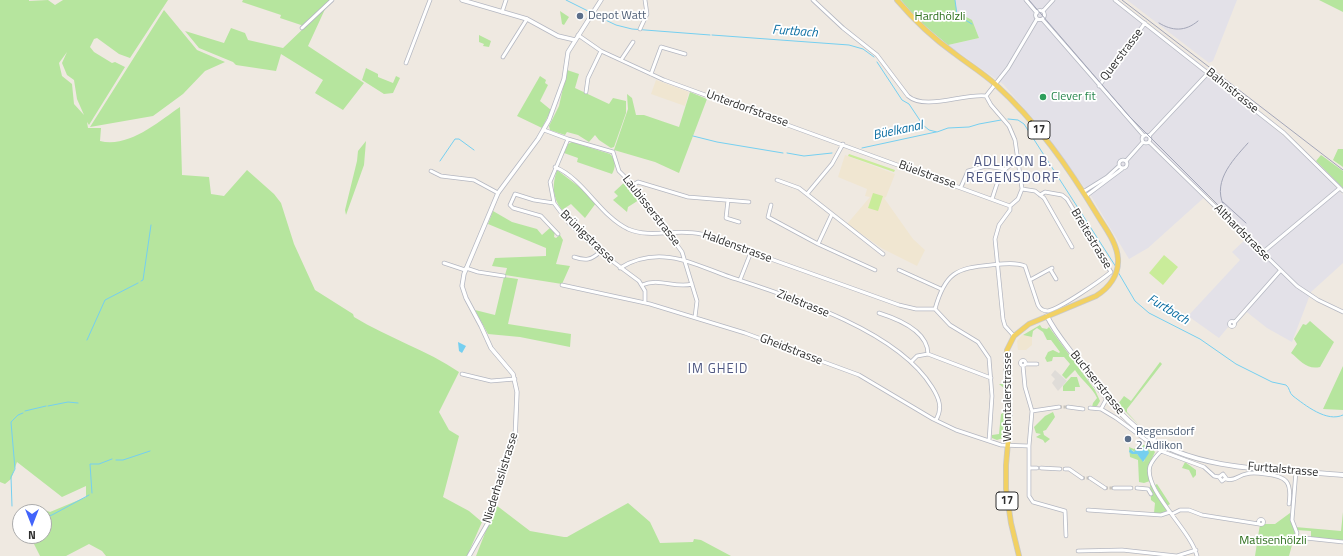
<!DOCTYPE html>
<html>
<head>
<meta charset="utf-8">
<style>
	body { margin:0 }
	#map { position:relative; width:1343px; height:556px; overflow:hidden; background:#efe9e1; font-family:"Titillium Web",sans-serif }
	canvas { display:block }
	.north { position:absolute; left:12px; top:504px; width:40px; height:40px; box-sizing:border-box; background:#fff; border:1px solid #ababab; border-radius:50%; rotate:180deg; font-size:11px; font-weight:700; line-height:16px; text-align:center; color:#2e2e2e }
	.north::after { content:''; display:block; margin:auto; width:14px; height:18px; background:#4264fb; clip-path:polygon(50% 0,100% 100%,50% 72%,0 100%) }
</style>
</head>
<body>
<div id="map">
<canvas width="1343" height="556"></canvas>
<div class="north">N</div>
</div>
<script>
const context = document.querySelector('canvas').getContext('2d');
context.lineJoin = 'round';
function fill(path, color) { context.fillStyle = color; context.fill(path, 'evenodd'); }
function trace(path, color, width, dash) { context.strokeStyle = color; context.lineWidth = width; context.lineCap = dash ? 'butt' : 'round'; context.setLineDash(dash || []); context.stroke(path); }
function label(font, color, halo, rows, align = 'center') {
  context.font = font + ' "Titillium Web",sans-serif'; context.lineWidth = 3.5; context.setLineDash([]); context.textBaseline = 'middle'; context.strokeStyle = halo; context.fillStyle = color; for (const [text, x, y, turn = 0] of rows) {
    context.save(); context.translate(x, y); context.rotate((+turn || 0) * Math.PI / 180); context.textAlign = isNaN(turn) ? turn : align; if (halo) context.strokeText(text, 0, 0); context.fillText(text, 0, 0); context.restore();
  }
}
const industrial = new Path2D(`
	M955 0H1117L1215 75 1243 102 1304 153 1343 195V263L1311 292 1292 342 1267 328 1243 309 1219 338 1188 316 1240 260 1232 252 1248 237 1208 194 1148 248 1129 259 1091 196 1035 121 1003 84 948 45 979 38 972 20 957 13Z
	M1127 0H1237L1213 61 1209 63Z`);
const education = new Path2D(`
	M656 80 689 92 685 106 651 94Z
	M845 155 895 174 886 197 884 198 913 239 925 250 917 266 883 249 847 224 870 197 865 196 867 189 838 177Z
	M1022 335 1032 337V345L1026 350H1018L1017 341Z`);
const green = new Path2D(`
	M0 0H29V1L48 0 55 5 63 0H168L130 58 119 54 97 38 94 39 90 47 94 52 112 63 115 62 125 67 89 125 87 122 88 128H101L100 141C129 148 158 122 180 107L182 175 209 177 211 194 224 196 247 170 274 194 281 203 294 244 315 290 353 314 354 317C388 338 427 350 459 372L439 412 449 430 459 436 443 497 469 511 482 522 467 556H106L102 551 89 544 66 556H40L30 536H44V512H36L39 508 50 512 86 497V486L62 497 17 462 11 479 5 484 0 482ZM67 52 62 63 67 75 74 80 77 99 84 115 74 104 72 84 62 76 59 63Z
	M243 0H332L304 26 280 18 281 15 242 2Z
	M901 0H955L957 12 972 20 979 38 948 45 917 19Z
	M1319 0H1343V12Z
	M326 7 308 46 364 83 343 110 315 93 323 80 281 54 276 71 236 65 233 62 199 48 185 31 224 43 231 28 245 33 248 40 283 48Z
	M164 10 197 50 225 62 205 71 183 94 153 116 90 127Z
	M560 11 569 17 564 25 562 24Z
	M479 35 491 41 489 47 483 46 484 44 479 42Z
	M366 68 378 74V77L393 83 396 76 400 78 393 93 384 94 362 80Z
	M567 70 579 74 575 88 609 104 613 98 626 101V113L614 147 611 148 599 140 595 135 589 142 578 135 567 132 565 135 550 130 549 126 559 106Z
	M540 76 546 80 545 83 548 85 540 101 551 110 542 128 517 116Z
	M690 92 707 99 679 173 655 162 614 150 628 109 627 94 632 98 636 115H644L679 127Z
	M366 141 364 165 346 215 345 210 357 161 358 151Z
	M572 142 610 154C616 160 616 167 612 174L577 162 578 158 564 153 568 144Z
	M1338 149H1343V167L1333 160Z
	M1321 155 1343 171V188L1316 161Z
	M557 170 582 189 596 203 585 218 571 204 562 210C552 197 552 185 557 170Z
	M627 180 642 198 628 207 627 212 613 200 618 196 614 192Z
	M493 211 512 222 537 229 542 235 551 227 555 231 554 237 556 238 560 235 563 240 556 264 570 266 562 284 505 275 507 268 492 266 495 258 546 256V248L488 224Z
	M504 277 518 279 508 324 571 334 570 347 520 337 488 334 475 310 495 315Z
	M1310 321 1334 342 1320 367C1307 370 1301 361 1291 353L1297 344 1294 339 1303 324 1306 325Z
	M1040 325 1042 328 1047 329 1049 327 1095 390 1100 401 1097 406 1092 407 1093 403 1097 398C1092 387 1082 381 1075 370L1066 379 1062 375 1070 364 1064 357H1053L1052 361 1047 362 1045 358 1048 352 1053 350 1059 353 1060 352 1051 340H1047L1043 332 1037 328 1033 331 1032 337 1023 335Z
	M1160 362 1162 364 1127 409V412L1139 425 1118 404 1124 396 1131 401Z
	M1343 366V410L1323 409Z
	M1071 377H1077L1080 387H1075V391H1063V386Z
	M999 384H1007V413L1005 419 1007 421 1006 437 997 440 992 438V435L999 434 1001 414 1005 412 1004 388Z
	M1053 412 1055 417 1046 430 1043 431 1044 435 1050 439 1045 443 1043 440 1036 437 1041 434 1036 433 1034 427 1045 416Z
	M1139 445H1149L1155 452 1149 465 1150 481 1144 483 1139 482 1138 460 1130 457 1129 447 1134 449ZM1147 447 1144 462 1137 454 1129 452 1132 450 1134 452Z
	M1185 462 1196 470V475L1193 478 1189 470 1182 468Z
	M1157 484 1170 504 1167 506 1155 485Z
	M1150 485H1152L1167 509 1165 513H1154L1155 503 1151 500Z
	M628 503 650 522 660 543 693 542 694 539 701 540 731 556H476L496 505 530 531 564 537H567Z
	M1343 512V541L1311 538V531L1296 530 1295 527 1341 531Z
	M1290 513 1295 534 1289 556H1255L1260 524H1275Z`);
const pitch = new Path2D(`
	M849 154 895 170 894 172 848 156Z
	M873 193 883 196 878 211 868 208Z
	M1164 255 1178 267 1163 285 1149 273Z`);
const plaza = new Path2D(`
	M1055 370 1067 381 1058 391 1052 383 1055 379 1051 375Z`);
const water = new Path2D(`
	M458 342 466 346 462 353 459 351Z
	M1147 447 1149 453 1143 462 1137 454H1132L1129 452 1130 449 1134 452 1137 448Z`);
const stream = new Path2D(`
	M566 0 590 12
	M955 0 957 15 972 24
	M597 16 616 25 632 29 710 35
	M712 35 849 45 863 49 874 57
	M877 62 902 100 909 104 923 125 929 130 937 132 948 128 969 127 979 124 1001 120
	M1008 119 1018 120 1024 124 1116 267
	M693 136 717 142 783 153
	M862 148 936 132
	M787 153 804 156 832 153
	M440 161 455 139H459L474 150
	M1118 272 1135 301 1149 313 1200 339 1236 364 1272 382 1286 385C1290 388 1289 393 1293 396 1305 405 1327 423 1343 415
	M141 281 143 280 151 225
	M87 340 105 300 138 283
	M48 406 68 402 78 403
	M25 411 46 406
	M116 460H123L150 451
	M92 493 90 464H99L112 459
	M12 506 11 477 15 469 11 422 18 415 23 413
	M44 517 52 515 89 495`);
const minorTunnel = new Path2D(`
	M1059 407H1068
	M1082 478H1090
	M1105 488H1114`);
const minor = new Path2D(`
	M813 0 843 28 877 55 908 96C925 111 964 93 986 96
	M1026 0 1037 13
	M1115 0 1284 133 1343 191
	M1035.5 15a4.5 4.5 0 1 1 9 0a4.5 4.5 0 1 1-9 0Z
	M1043 11 1053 0
	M502 12 506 0
	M1042 19 1144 136
	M302 28 332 0
	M640 29 647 14 645 0
	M578 35 601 51 664 80 1010 206
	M503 57 527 19
	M621 60 633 42
	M406 63 430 0
	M651 74 661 47 685 54
	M1099 86 1145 23
	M586 92 588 78 601 51
	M544 130 568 139 613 152 619 171 636 188 682 252 697 301 695 317
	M1142 139a4 4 0 1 1 8 0a4 4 0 1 1-8 0Z
	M1149 136 1209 72
	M568 139 550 182 554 203 569 223 600 252 639 281 645 291V303
	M1149 142 1297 286 1318 300 1343 312
	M1119 164a4 4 0 1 1 8 0a4 4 0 1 1-8 0Z
	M1126 161 1143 142
	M555 167C584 179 600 216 628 229 651 239 676 228 701 234L899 305 916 309H935
	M431 171 441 176 474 180 498 193
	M777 180 799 188 883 254
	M633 185 638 182 688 197 749 202
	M961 187 968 171 986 166 1005 169
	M1022 189 1035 191 1044 198 1072 247
	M1083 192 1107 177 1119 166
	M807 194 832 164 843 144
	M1086 196 1122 169
	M992 199C997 185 1000 165 1018 163
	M728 200 726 218 739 222
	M554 203 534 200 515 194 510 205 513 208 541 216 558 234
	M771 205 768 217 818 244 875 270
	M818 244 832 214
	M1262 253 1340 188
	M574 257C586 261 591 260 600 252
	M444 263 465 270
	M466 268 478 272 504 276
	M620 268C633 260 648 256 664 257 686 258 709 270 730 277 791 297 897 330 932 387 939 398 943 408 936 420
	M1050 269 1056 279
	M899 270 941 289
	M740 280 751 252
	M1030 280 1052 268
	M562 285 650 304 745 333 859 375 933 419 956 430 1001 445 1029 446
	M642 285C659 277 675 289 692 284
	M935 309C945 273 956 268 991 265 1002 264 1015 262 1025 266L1038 305C1040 309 1043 311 1048 311 1061 308 1100 281 1111 272L1067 199 1062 195 1045 192 1040 195
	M935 309 950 325 978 342 989 358 992 396 989 441
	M879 313C898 319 928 331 928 354
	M1229.5 324a2.5 2.5 0 1 1 5 0a2.5 2.5 0 1 1-5 0Z
	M1234 323 1280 271
	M1014 336 1005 326 1003 319 995 239 999 225 1010 210V206L1018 199 1022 189 1015 140 1009 126 991 105 986 96 1008 68 1037 19
	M1020.5 363a2.5 2.5 0 1 1 5 0a2.5 2.5 0 1 1-5 0Z
	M911 362 917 356 928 354 991 378
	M1026 364H1037
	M1023 366 1025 387 1032 411 1029 446V496L1033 502 1065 511 1066 536
	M462 374 491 381 515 379
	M1068 407 1083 409
	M1090 408 1101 409
	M1101 409 1116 418 1161 451 1204 467 1214 476 1219 477 1222 481 1226 478 1223 474 1219 477
	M1101 409 1107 398
	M1032 411 1059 407
	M1161 451C1157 455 1152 461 1150 466 1143 490 1191 530 1197 556
	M1030 468H1037
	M1041 468 1060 469
	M1065 469H1069L1082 478
	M1296 471 1292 520 1297 533 1296 537 1343 542
	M1090 478 1105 488
	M1226 479C1234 482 1239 475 1246 474 1252 472 1259 473 1265 474 1287 476 1292 482 1289 504
	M1114 488H1131
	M1137 488 1148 489 1151 494
	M1088 510 1161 515 1170 512
	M1172 514 1180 510H1189L1202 515 1259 524
	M1258.5 522a2.5 2.5 0 1 1 5 0a2.5 2.5 0 1 1-5 0Z
	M1078 551 1122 550 1177 556 1196 550`);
const tertiary = new Path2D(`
	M462 0 527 19 558 36 575 40
	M469 556 489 521 501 478 515 440 517 392 513 374 491 348 481 326 466 298 462 286 464 274 498 193 538 139 549 120 564 79 568 52 601 0`);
const secondary = new Path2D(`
	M1047 316C1055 333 1069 348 1080 364 1098 389 1118 414 1143 433 1193 472 1282 470 1343 475`);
const primary = new Path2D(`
	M897 0C914 20 933 38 954 53 968 64 983 73 995 84 1037 122 1069 168 1098 216 1106 229 1117 243 1118 259 1119 275 1109 288 1096 296L1029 324 1014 336 1007 350 1006 366 1010 419 1006 465V489L1011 523 1019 556`);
const rail = new Path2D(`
	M1029 0 1129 116 1261 248
	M1122 0 1343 170
	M1159 23C1172 31 1185 32 1198 21
	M1223 202 1246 223
	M1226 210C1210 184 1231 162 1248 143`);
const markers = [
	[580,16,4,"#5c6f8a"],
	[1043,97,4,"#2e9e5b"],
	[1128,439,4,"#5c6f8a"]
];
const shields = [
	[1039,130,22],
	[1007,501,22]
];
const shieldNames = [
	["17",1039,130],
	["17",1007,501]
];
const serviceNames = [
	["Depot Watt",588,16],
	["Regensdorf",1136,432],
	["2 Adlikon",1136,446]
];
const parkNames = [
	["Hardhölzli",940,17],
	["Matisenhölzli",1273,541]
];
const streetNames = [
	["Querstrasse",1122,55,-53],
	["Bahnstrasse",1232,91,39],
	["Unterdorfstrasse",747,109,20],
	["Büelstrasse",927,175,20],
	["Laubisserstrasse",651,211,52],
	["Althardstrasse",1242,233,45],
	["Brünigstrasse",587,237,44],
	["Breitestrasse",1091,239,59],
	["Haldenstrasse",737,247,20],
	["Zielstrasse",803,304,22],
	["Gheidstrasse",791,350,21],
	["Buchserstrasse",1097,383,51],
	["Wehntalerstrasse",1008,397,-90],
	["Furttalstrasse",1283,470,5],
	["Niederhaslistrasse",501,478,-73]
];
const leisureNames = [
	["Clever fit",1051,97]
];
const waterNames = [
	["Furtbach",795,32,4],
	["Büelkanal",898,131,-12],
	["Furtbach",1168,310,31]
];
const neighbourhoodNames = [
	["IM GHEID",718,370]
];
const quarterNames = [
	["ADLIKON B.",1013,163],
	["REGENSDORF",1013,179]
];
fill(industrial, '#e3e1e8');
fill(education, '#f0e6d1');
fill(green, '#b6e59e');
fill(pitch, '#c9ec9a');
fill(plaza, '#dfdcd8');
fill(water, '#75cff0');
trace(stream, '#75cff0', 1);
trace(minorTunnel, '#c8c4bd', 3, [3, 1.5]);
trace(minor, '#b4b7c1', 4.5);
trace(tertiary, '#b4b7c1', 5);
trace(secondary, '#b4b7c1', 5.5);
trace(primary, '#c9c9c9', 6);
trace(minor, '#fff', 3);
trace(tertiary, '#fff', 3.5);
trace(secondary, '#fff', 4);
trace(primary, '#f2d163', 4.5);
trace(rail, '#a3a6b8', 1);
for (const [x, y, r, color] of markers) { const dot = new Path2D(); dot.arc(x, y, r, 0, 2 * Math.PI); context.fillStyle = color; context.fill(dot); trace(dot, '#fff', 1.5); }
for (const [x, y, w] of shields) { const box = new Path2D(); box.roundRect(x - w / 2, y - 9, w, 18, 3); context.fillStyle = '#fff'; context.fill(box); trace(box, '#2e2e2e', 1); }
label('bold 11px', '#2e2e2e', null, shieldNames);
label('12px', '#4e5e75', '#fff', serviceNames, 'left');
label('12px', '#2c6e1b', '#fff', parkNames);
label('12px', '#2e2e2e', '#fff', streetNames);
label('12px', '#27864d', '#fff', leisureNames, 'left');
label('italic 13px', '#0d6fa3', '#fff', waterNames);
context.letterSpacing = '1px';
label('13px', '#4d5680', '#fff', neighbourhoodNames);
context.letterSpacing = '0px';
context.letterSpacing = '1px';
label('14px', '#4d5680', '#fff', quarterNames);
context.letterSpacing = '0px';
</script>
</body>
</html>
